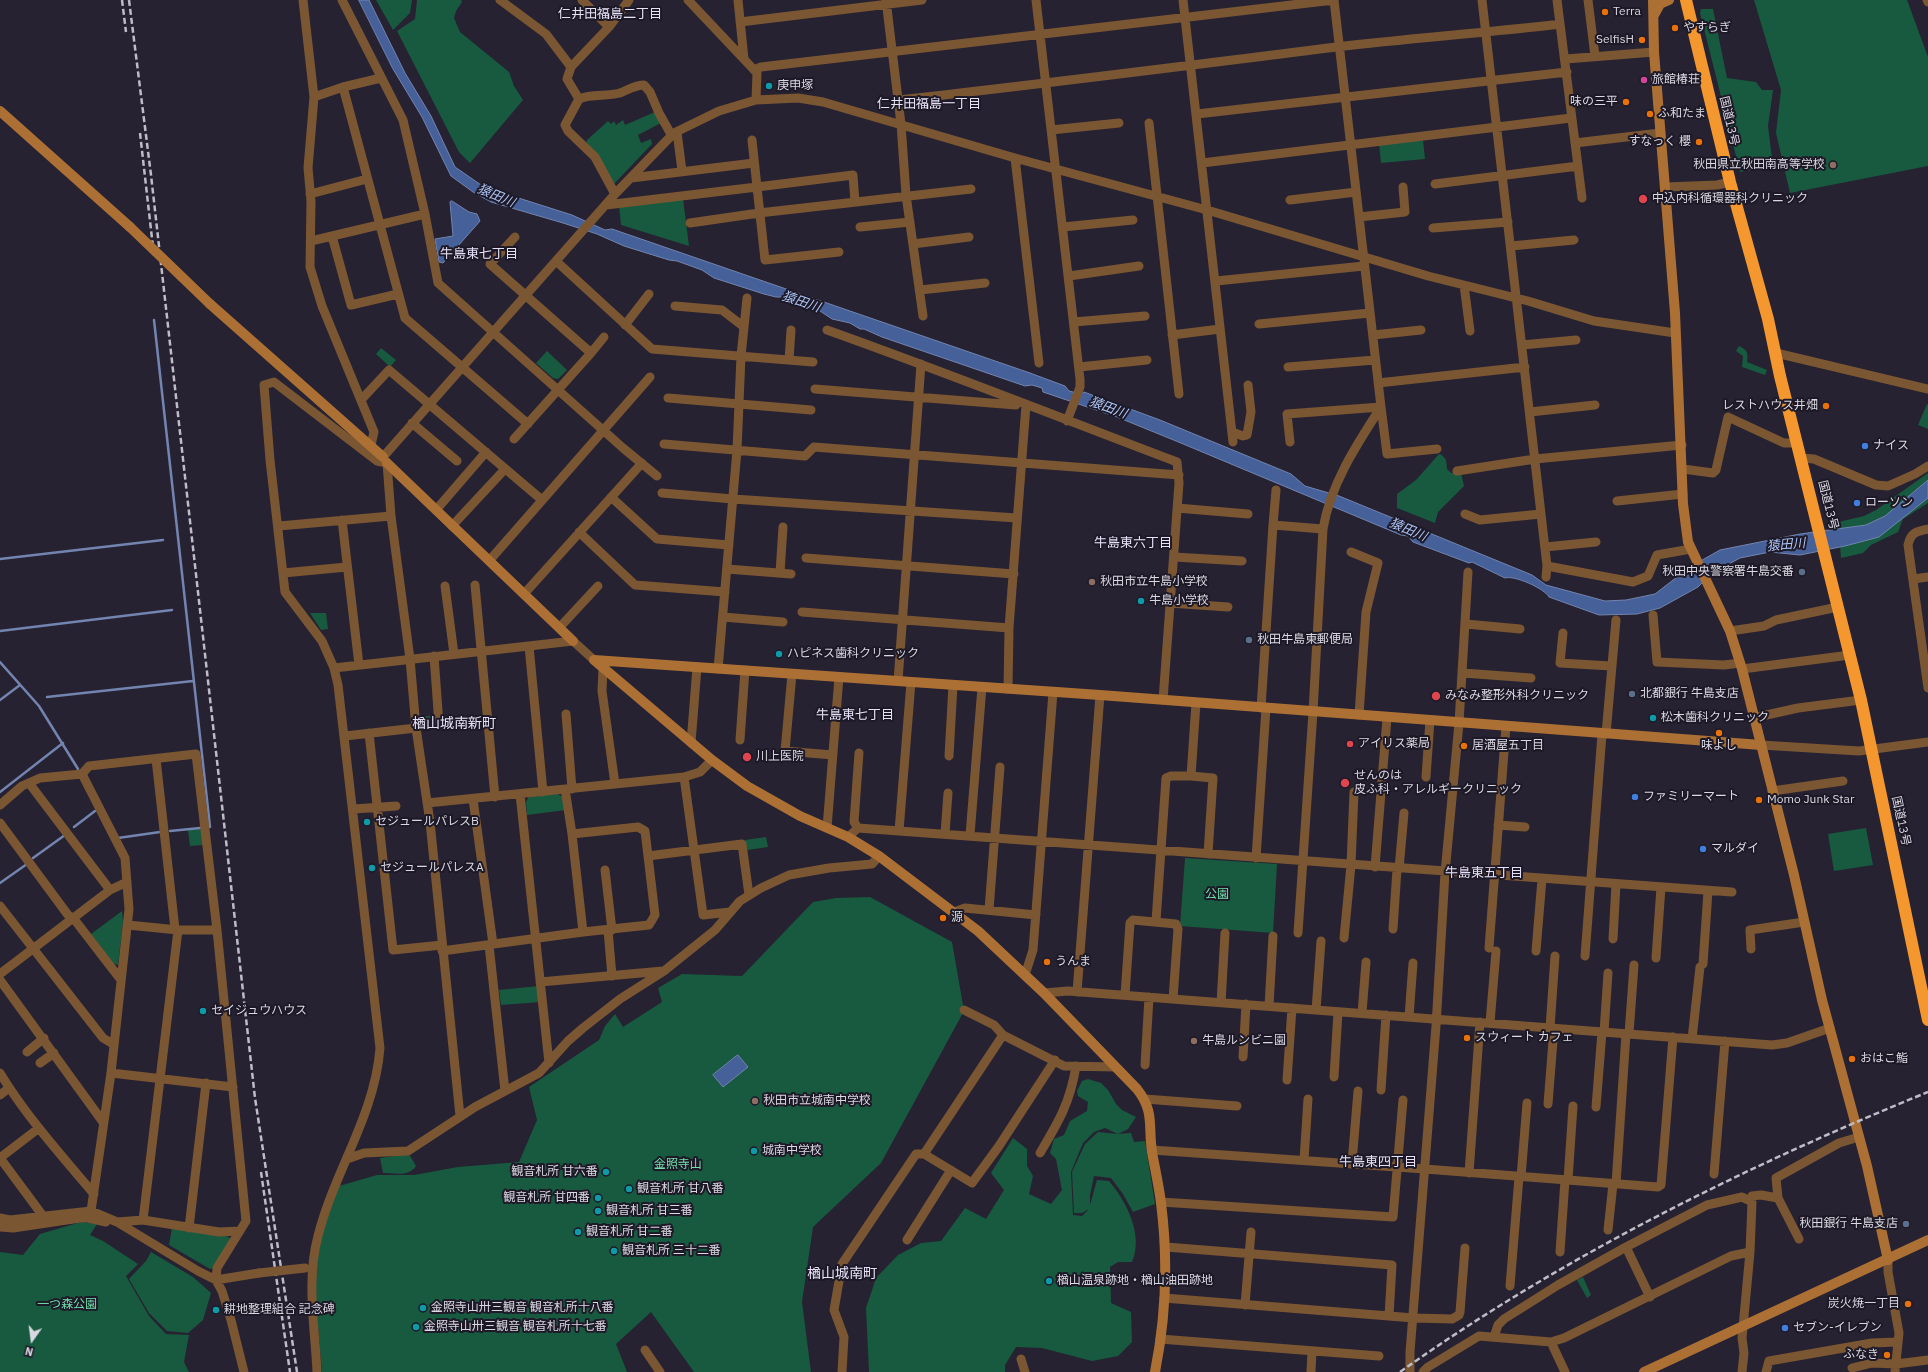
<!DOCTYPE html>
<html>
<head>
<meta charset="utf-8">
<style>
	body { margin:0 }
	#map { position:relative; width:1928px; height:1372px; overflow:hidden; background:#262231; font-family:"IBM Plex Sans",sans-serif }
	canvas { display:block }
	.north { position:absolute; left:12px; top:1320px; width:40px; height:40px; -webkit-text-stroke:3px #1d1927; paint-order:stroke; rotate:194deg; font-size:11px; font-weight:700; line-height:16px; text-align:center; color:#dad8e2 }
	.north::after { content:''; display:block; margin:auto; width:14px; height:18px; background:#dad8e2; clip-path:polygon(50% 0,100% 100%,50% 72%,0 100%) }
</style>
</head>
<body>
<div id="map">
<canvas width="1928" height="1372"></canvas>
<div class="north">N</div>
</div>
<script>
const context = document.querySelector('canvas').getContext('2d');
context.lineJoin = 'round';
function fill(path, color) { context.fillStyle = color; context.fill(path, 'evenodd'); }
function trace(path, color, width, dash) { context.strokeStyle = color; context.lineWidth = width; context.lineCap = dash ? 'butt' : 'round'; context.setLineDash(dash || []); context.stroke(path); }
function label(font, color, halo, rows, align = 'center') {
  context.font = font + ' "IBM Plex Sans","Noto Sans JP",sans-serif'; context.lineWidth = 4; context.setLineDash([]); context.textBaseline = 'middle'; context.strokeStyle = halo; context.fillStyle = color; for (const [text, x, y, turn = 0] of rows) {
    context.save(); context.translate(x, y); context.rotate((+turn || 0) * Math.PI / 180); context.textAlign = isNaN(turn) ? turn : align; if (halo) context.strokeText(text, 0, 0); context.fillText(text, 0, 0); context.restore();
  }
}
const green = new Path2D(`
	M376 0H412L410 13 393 30Z
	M417 0H461L462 2 456 11 454 18 460 32 509 72 514 86 523 100 470 163 459 152 397 31 415 19Z
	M1754 0H1907L1928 57V166L1790 193 1776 133 1781 90Z
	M1701 9H1713L1727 78 1756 82 1762 90H1773L1768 126 1773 166 1740 172 1700 13Z
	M655 112 661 123 638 135 641 143 651 139 652 144 613 185 586 144 587 140 608 121 611 124 614 121 616 125 623 120 625 125Z
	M1423 140 1425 159 1381 163 1379 144Z
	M683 199 689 246 621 225 619 206Z
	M1739 346C1748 350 1748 353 1747 362L1767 370 1765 375 1742 367 1743 356 1736 351Z
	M381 348 396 360 390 367 376 354Z
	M547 351 567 370 558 379 553 378 536 363Z
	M1927 404 1928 405V429L1918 425Z
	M1439 454 1442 455 1446 460 1447 469 1451 473H1461L1464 486 1438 512 1435 523 1397 508V494L1416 480Z
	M1928 473V480L1879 523 1836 533 1834 523 1864 516 1876 510Z
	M1928 494V503L1903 519 1898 532 1871 545 1863 553 1841 558 1840 545Z
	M310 613H326L328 629 321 630Z
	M435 715 436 726 421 727 420 717Z
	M558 794 564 798 566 810 527 815 526 802 529 796Z
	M1866 828 1873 865 1834 871 1828 834Z
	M202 829 203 845 190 846 188 830Z
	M766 837 768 847 747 850 745 840Z
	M1185 858 1277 864 1273 933 1180 926Z
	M870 897 952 942 964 1011 881 1163 813 1227 802 1302 811 1372H694L651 1312 616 1344 627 1372H322L314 1279 323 1227 339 1186 377 1175H414L458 1167 519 1162 537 1120 529 1087 599 1040 605 1026 615 1014 623 1027 662 1002 658 988 682 974 742 976 813 902 836 898Z
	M122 911 123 922 118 965 112 963 91 934Z
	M539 986 540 1002 501 1005 499 990Z
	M1088 1079 1101 1083 1108 1090 1116 1104 1122 1110 1136 1117 1128 1129 1118 1134 1131 1133 1134 1142 1145 1141 1155 1204 1133 1212 1123 1194 1111 1178 1094 1176 1090 1195V1205L1097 1180 1109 1181C1126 1201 1144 1235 1132 1262H1118L1110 1267 1111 1303 1131 1312 1132 1342 1118 1356 1092 1361 1042 1348 1016 1347 1005 1365V1372H869L866 1308 876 1278 898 1255 921 1243 941 1241 965 1208 986 1219 1004 1190 991 1173 1013 1138 1027 1149V1166L1033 1176 1029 1194 1051 1204 1062 1190 1056 1159 1050 1153 1054 1139 1064 1135 1070 1121 1087 1111 1088 1102 1078 1096 1077 1091 1082 1081ZM1105 1128 1118 1134 1098 1132 1085 1144 1072 1172 1074 1213H1082L1089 1209 1082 1216 1073 1215 1071 1172 1083 1143 1094 1132Z
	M409 1154 416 1166C409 1177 394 1173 383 1173L380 1158Z
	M81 1222 97 1224 90 1235 103 1241 138 1264 126 1276 149 1316 166 1334 189 1335 184 1362 189 1372H0V1252L23 1255 40 1234Z
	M172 1228 226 1236 230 1238V1241L213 1268 210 1269 169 1245Z
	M151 1252 193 1277 211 1293 203 1320 188 1333 167 1331 149 1313 129 1279 146 1261Z
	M1583 1277 1591 1295 1587 1298 1577 1280Z`);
const water = new Path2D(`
	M359 0H369L405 73 431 116 455 167 484 187 572 215 605 230 612 229 1030 373 1065 386 1069 391 1081 394 1084 392 1160 420 1291 474 1305 486 1339 496 1532 575 1546 585 1605 601 1626 600 1655 594 1690 567 1720 550 1800 534 1866 525 1885 516 1928 480V498L1879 537 1845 546 1800 555 1770 552 1740 558 1712 573 1698 587 1660 608 1637 614 1599 615 1549 597C1545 589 1515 575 1505 578L1472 562 1469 563 1413 542 1408 536 1401 535 1176 441 1117 417 1043 392 1042 388 1032 385 1025 386 882 337 864 329H860L850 323 832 319 817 309 783 297H776L764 294 714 278 702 270 677 261 669 260 624 246 597 234 563 223 491 202 473 192 451 176 422 117 393 69Z
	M452 201 469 212 477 214 480 221 443 263 439 262 435 239 453 236 450 202Z
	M738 1055 748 1067 723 1087 713 1075Z`);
const stream = new Path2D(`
	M154 320 210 827
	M0 559 163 540
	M0 631 172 610
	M0 662 39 706 78 769
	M47 697 193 681
	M0 700 20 685
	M0 792 63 743
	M74 827 95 811
	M170 831 200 828
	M118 838 160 832
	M33 858 65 835
	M0 883 27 864`);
const street = new Path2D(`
	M303 0 314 97 308 168 311 201 310 267 322 306 374 432 371 445
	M342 0 403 120 425 214 438 283 623 448 657 476
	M500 0 546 34 571 67
	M582 0 609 27
	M688 0 757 73 756 100
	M738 0 744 59
	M886 0 901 124 906 195 923 316
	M1036 0 1080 379V387L1067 421
	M1183 0 1233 442
	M1482 0 1547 566 1546 577
	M1557 0 1582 198
	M1588 0 1595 56
	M1927 0 1928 2
	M740 22 922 0
	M1566 59 1654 52
	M754 70 761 67 1334 0
	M343 87 405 318 528 424
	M314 97 343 87 381 78
	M579 99C593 93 605 97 620 93 628 90 635 85 644 85L650 92 659 113 672 136
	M898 100C1044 84 1191 65 1337 47 1411 38 1486 33 1560 24
	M1197 114 1567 72
	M1149 123 1179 394
	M1051 130 1119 123
	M677 132 682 171
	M752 140 757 187 853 175 855 202
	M1575 143 1660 133
	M1015 158 1039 363
	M1202 163 1571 118
	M631 178 754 163
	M1435 184 1578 166
	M1665 187 1717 185 1730 182
	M310 194 367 179
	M615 194 595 157 568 131 565 125 579 99 567 79 571 67 609 27 629 0
	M1290 200 1356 192
	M606 205 757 187 765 260 839 252
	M1359 217 1405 212 1403 187
	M690 223 759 213 971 189
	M860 227 910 222
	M1063 227 1133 220
	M1433 228 1508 222
	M332 236 351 305 398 294
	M311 241 425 214
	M913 244 969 237
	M1511 246 1574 240
	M556 261 652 349 813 362
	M1069 276 1139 266
	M1216 281 1364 266
	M1464 285 1470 331
	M920 290 985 283
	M675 306 722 310 744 327
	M1074 322 1145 316
	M1259 324 1370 313
	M625 325 649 294
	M827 330C945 372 1061 418 1177 462L1179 483 1163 700
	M1172 335 1220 329
	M1373 335 1421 330
	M1522 345 1576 340
	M591 353 604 337
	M1776 353 1928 389
	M789 360 791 330
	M1079 367 1147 360
	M1288 367 1375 360
	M1378 383 1525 367
	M815 389 1016 405
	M668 398 811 410
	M361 400 389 370 542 500
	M1530 412 1595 405
	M412 423 457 461
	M1232 432 1243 436 1247 435 1251 412 1248 385
	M514 439 591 353 490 264 515 237
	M1290 442 1287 414 1381 407 1387 454 1437 449
	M664 444 805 456 814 447 1179 475
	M1801 458 1814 459 1876 485 1888 486 1915 474 1928 466
	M1683 469 1713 473 1716 470 1728 417 1784 443H1797
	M1457 471 1535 459 1682 445
	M662 493 733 499 1017 518
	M611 497 657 539 729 545
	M1617 501 1683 494
	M1177 508 1248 514
	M436 510 486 452
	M1465 514 1480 520 1541 514
	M342 520 359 665
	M1273 525 1276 490
	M279 526 391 516
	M452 526 505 469
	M1928 529C1916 532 1911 532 1908 545L1928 688
	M579 532 635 585 725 592
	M1545 547 1596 542
	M1351 552 1378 563 1366 612 1359 715
	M1174 557 1242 561
	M806 558 1014 574
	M489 561 650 377
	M1547 566 1633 582 1648 576 1657 555 1691 549
	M727 569 791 574
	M283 573 347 567
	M780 573 783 527
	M1913 579 1928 577
	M475 585 495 797
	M445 586 454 654
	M524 594 642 463
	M1170 603 1228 607
	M802 612 1009 628
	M1653 615 1657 662 1724 665 1740 663
	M723 617 783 622
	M1466 624 1520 629
	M559 628 598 586
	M1730 631 1764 626 1776 620 1838 607
	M1563 633 1560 663 1611 666
	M529 646 543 792
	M434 656 439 725
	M334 668 573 641 594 660
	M603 668 602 691 615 784
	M718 669 737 450 741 356 747 298
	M1742 669 1850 655
	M1463 673 1531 678
	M792 674 785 751 833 755
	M898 681 921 364
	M1008 689 1009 628 1026 405
	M1196 703 1191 776 1213 778 1208 854
	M1261 708 1273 525 1323 529
	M566 714 572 789
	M1753 718 1798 708 1861 700
	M369 733 393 950 442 945
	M1606 734 1616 620
	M345 736 416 728
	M740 740 745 670
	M691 743 697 667
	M1761 745 1859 751 1928 742
	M949 756 953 685
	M156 759 175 929
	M82 774 125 858 129 909 111 1073 91 1211
	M684 777 703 915 730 912
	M1426 777 1430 720
	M29 783 110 890
	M565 789 572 834 638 827 645 831 648 856 742 844 749 895
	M1772 791 1843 781
	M520 794 549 1063
	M473 799 493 944
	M427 803 684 777 700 772 712 760
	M0 805 22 786 40 778 82 774 89 766 196 754 217 930 246 1221 217 1268 216 1280 259 1273
	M354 809 396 806
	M0 823 68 915 74 919 121 980
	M1498 825 1525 827
	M827 828 839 677
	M858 828 854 822 859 753
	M899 831 911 682
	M945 834 948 793
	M970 835 982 687
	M848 837 858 828 1732 892
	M1256 858 1266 708
	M1375 867 1387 718
	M1399 869 1404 813
	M605 870 612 930
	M0 906 103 1038 113 1044
	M989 910 1000 767
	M954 912 965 908 1036 915
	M1156 921 1166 778 1171 776H1191
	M128 925 178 930H217
	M1393 929 1397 869
	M608 930 612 976
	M583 932 649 925 655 915 648 856
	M1298 933 1313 712 1323 529C1330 485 1357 444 1381 407L1334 0
	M1344 938 1351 865 1354 792
	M1613 939 1616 884
	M489 945 505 1091
	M1489 948 1506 726
	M1751 949 1750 930 1804 922
	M442 951 583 932 572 834
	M1536 951 1542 879
	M1585 956 1602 734
	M1656 958 1661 887
	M1703 964 1708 891
	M0 974 110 890 127 882
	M1025 975 1033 950 1053 692
	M0 980 103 1122
	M540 982 663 971
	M1077 992 1100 695
	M1044 993 1068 991 1772 1045 1787 1043 1830 1028
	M1125 995 1130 923 1133 920 1176 924 1178 929 1173 999
	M1221 1003 1225 933
	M1269 1006 1273 936
	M964 1010 994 1025 1003 1035 1064 1066 1116 1067
	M1316 1010 1321 941
	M1362 1013 1366 962
	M1409 1017 1413 963
	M1490 1023 1496 951
	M1550 1028 1555 956
	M1604 1032 1608 973
	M1629 1034 1634 965
	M1692 1039 1700 967
	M27 1052 44 1038
	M1243 1057 1246 1004
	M40 1063 54 1053
	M1145 1065 1149 997
	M0 1073C26 1116 61 1155 94 1194
	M111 1073 233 1087
	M1334 1077 1338 1012
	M1287 1080 1292 1008
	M1381 1090 1386 1015
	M0 1095 9 1088
	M1145 1099 1237 1106
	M1548 1104 1554 1028
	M1596 1107 1602 1032
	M460 1116 430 822 416 728 410 659 391 516 387 463 383 457 615 194 674 133 719 111 756 100 798 98 823 102 1015 158 1207 210 1428 276 1528 301 1594 321 1675 333
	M1152 1150 1425 1169 1658 1187 1661 1185 1673 1037
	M1040 1153C1059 1121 1070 1103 1076 1066
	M924 1154 972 1183 999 1146 1055 1060
	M0 1158 43 1216
	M0 1158 39 1128
	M347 1159 364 1153 408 1151 475 1107 539 1073 568 1041 583 1028 620 999 664 971 715 930 740 901 761 888 789 875 829 868 872 864 879 856
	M1304 1160 1308 1099
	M1352 1163 1358 1091
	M1469 1173 1480 1022
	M1714 1174 1725 1041
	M1521 1177 1527 1103
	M1568 1180 1573 1106
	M1616 1184 1626 1034
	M1751 1200 1752 1196 1761 1195 1778 1198
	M1161 1202 1393 1217 1403 1100
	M0 1218 10 1220 91 1211 117 1222 198 1271 216 1280 222 1291 231 1320 244 1372
	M143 1220 178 930
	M117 1222 143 1220 219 1232 240 1231
	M0 1227 13 1228 80 1218H88L106 1222
	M189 1228 206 1083
	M1608 1230 1613 1184
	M1799 1239 1778 1198 1776 1178 1839 1143 1859 1137
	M907 1240 951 1170
	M1166 1247 1392 1265 1389 1316
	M1626 1247 1650 1297
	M1560 1252 1565 1180
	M1888 1260V1272L1899 1333 1895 1372
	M1510 1286 1519 1177
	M1164 1298 1414 1318 1452 1319 1459 1315 1460 1312 1465 1248
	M1245 1305 1251 1232
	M1494 1337 1498 1325 1504 1319 1558 1285 1626 1247 1707 1205 1742 1197 1752 1202 1750 1252 1742 1338 1744 1353 1742 1372
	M1160 1339 1379 1356
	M1551 1342 1565 1372
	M645 1350 660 1372
	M1021 1359 1025 1372
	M1852 1368 1872 1363 1896 1364 1928 1360
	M317 1372C315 1328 306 1280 318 1236 334 1172 375 1115 380 1048L338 685 334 668 322 641 285 592 270 460 264 385 274 382 377 461 387 463
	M842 1372 844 1337 834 1310 842 1264 916 1154H924L1003 1035
	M1311 1372 1312 1351
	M1410 1372V1352L1436 1026 1445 873 1459 723 1468 572
	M1423 1372 1428 1367 1479 1336 1551 1342 1564 1338 1731 1256 1750 1252
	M1766 1372 1769 1361 1872 1343 1897 1342`);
const secondary = new Path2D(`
	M1653 0 1654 52 1675 313 1683 504 1688 542 1730 631 1742 669 1794 875 1822 1000 1867 1166 1888 1260
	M1654 15 1660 4 1669 0
	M0 111 130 227
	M210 304 383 457
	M387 463 573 641
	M594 660 1100 695 1761 745
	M594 660 712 760 747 786 800 816 848 837 879 856 978 931 1044 993 1137 1089C1155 1112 1148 1126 1152 1152 1155 1169 1159 1186 1161 1203 1168 1258 1166 1317 1155 1372
	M1644 1372 1928 1240`);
const highway = new Path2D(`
	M1686 0 1730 182 1768 319 1780 376 1861 700 1928 1020`);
const rail = new Path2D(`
	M122 0 126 32
	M129 0 151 175 255 1098 297 1372
	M140 133 154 256
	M261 1172 290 1372
	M1400 1372C1562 1257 1744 1167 1928 1092`);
const streetBridge = new Path2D(`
	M259 1273 305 1268`);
const secondaryBridge = new Path2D(`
	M130 227 210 304`);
const markers = [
	[1605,12,4,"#e8710a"],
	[1675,28,4,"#e8710a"],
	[1642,40,4,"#e8710a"],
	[1644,80,4,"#d1479c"],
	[769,86,4,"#0f9aa8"],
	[1626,102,4,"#e8710a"],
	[1650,114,4,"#e8710a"],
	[1699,142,4,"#e8710a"],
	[1833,165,4,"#8d6e63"],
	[1643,199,5,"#e0444e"],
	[1826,406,4,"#e8710a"],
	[1865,446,4,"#3f7fe0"],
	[1857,503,4,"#3f7fe0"],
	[1802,572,4,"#5c6f8a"],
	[1092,582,4,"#8d6e63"],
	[1141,601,4,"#0f9aa8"],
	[1249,640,4,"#5c6f8a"],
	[779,654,4,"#0f9aa8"],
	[1632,694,4,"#5c6f8a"],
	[1436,696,5,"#e0444e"],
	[1653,718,4,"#0f9aa8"],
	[1719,733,4,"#e8710a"],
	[1350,744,4,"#e0444e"],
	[1464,746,4,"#e8710a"],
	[747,757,5,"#e0444e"],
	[1345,783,5,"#e0444e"],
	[1635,797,4,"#3f7fe0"],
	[1759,800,4,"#e8710a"],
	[367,822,4,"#0f9aa8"],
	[1703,849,4,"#3f7fe0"],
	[372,868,4,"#0f9aa8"],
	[943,918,4,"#e8710a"],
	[1047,962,4,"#e8710a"],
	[203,1011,4,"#0f9aa8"],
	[1467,1038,4,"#e8710a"],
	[1194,1041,4,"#8d6e63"],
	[1852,1059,4,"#e8710a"],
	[755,1101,4,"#8d6e63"],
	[754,1151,4,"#0f9aa8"],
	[606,1172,4,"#0f9aa8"],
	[629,1189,4,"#0f9aa8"],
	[598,1198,4,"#0f9aa8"],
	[598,1211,4,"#0f9aa8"],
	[1906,1224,4,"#5c6f8a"],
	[578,1232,4,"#0f9aa8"],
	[614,1251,4,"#0f9aa8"],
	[1049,1281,4,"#0f9aa8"],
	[1908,1304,4,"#e8710a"],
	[423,1308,4,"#0f9aa8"],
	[216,1310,4,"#0f9aa8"],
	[416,1327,4,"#0f9aa8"],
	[1785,1328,4,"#3f7fe0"],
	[1887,1355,4,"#e8710a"]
];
const poiNames = [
	["Terra",1613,12],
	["やすらぎ",1683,28],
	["SelfisH",1634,40,"right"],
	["旅館椿荘",1652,80],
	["庚申塚",777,86],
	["味の三平",1618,102,"right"],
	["ふ和たま",1658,114],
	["すなっく 櫻",1691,142,"right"],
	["秋田県立秋田南高等学校",1825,165,"right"],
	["中込内科循環器科クリニック",1652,199],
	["レストハウス井畑",1818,406,"right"],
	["ナイス",1873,446],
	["ローソン",1865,503],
	["秋田中央警察署牛島交番",1794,572,"right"],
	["秋田市立牛島小学校",1100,582],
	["牛島小学校",1149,601],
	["秋田牛島東郵便局",1257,640],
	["ハピネス歯科クリニック",787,654],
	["北都銀行 牛島支店",1640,694],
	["みなみ整形外科クリニック",1445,696],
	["松木歯科クリニック",1661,718],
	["アイリス薬局",1358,744],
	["居酒屋五丁目",1472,746],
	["味よし",1719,746,"center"],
	["川上医院",756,757],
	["せんのは",1354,776],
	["皮ふ科・アレルギークリニック",1354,790],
	["ファミリーマート",1643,797],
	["Momo Junk Star",1767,800],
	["セジュールパレスB",375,822],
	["マルダイ",1711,849],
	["セジュールパレスA",380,868],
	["源",951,918],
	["うんま",1055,962],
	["セイジュウハウス",211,1011],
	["スウィート カフェ",1475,1038],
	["牛島ルンビニ園",1202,1041],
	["おはこ鮨",1860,1059],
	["秋田市立城南中学校",763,1101],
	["城南中学校",762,1151],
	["観音札所 甘六番",598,1172,"right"],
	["観音札所 甘八番",637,1189],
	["観音札所 甘四番",590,1198,"right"],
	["観音札所 甘三番",606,1211],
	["秋田銀行 牛島支店",1898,1224,"right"],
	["観音札所 甘二番",586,1232],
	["観音札所 三十二番",622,1251],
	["楢山温泉跡地・楢山油田跡地",1057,1281],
	["炭火焼一丁目",1900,1304,"right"],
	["金照寺山卅三観音 観音札所十八番",431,1308],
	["耕地整理組合 記念碑",224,1310],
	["金照寺山卅三観音 観音札所十七番",424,1327],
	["セブン-イレブン",1793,1328],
	["ふなき",1879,1355,"right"]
];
const streetNames = [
	["国道13号",1729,121,77],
	["国道13号",1828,505,76],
	["国道13号",1901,821,78]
];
const parkNames = [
	["公園",1217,895],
	["金照寺山",678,1165],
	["一つ森公園",67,1305]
];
const neighbourhoodNames = [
	["仁井田福島二丁目",610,14],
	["仁井田福島一丁目",929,104],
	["牛島東七丁目",479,254],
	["牛島東六丁目",1133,543],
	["牛島東七丁目",855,715],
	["牛島東五丁目",1484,873],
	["牛島東四丁目",1378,1162]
];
const waterNames = [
	["猿田川",496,196,23],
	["猿田川",801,302,19],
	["猿田川",1108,408,20],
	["猿田川",1408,530,23],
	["猿田川",1786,545,-5]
];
const quarterNames = [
	["楢山城南新町",454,724],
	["楢山城南町",842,1274]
];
fill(green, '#175a3f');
fill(water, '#466099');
trace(water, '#7284af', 1);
trace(stream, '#7284af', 2.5);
trace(street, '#7b5633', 9);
trace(secondary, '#ac7035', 10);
trace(highway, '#f4972e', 12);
trace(rail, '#bebcc7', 2.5, [6, 3]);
trace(streetBridge, '#7b5633', 9);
trace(secondaryBridge, '#ac7035', 10);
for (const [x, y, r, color] of markers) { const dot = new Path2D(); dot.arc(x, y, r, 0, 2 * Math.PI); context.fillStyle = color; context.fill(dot); trace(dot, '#1d1927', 1.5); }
label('12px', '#dad8e2', '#1d1927', poiNames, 'left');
label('12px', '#dad8e2', '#1d1927', streetNames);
label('12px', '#71e0ac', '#1d1927', parkNames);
label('13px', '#e6e1f6', '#1d1927', neighbourhoodNames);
label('italic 13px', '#adc5f7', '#1d1927', waterNames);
label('14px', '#e6e1f6', '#1d1927', quarterNames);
</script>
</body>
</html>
